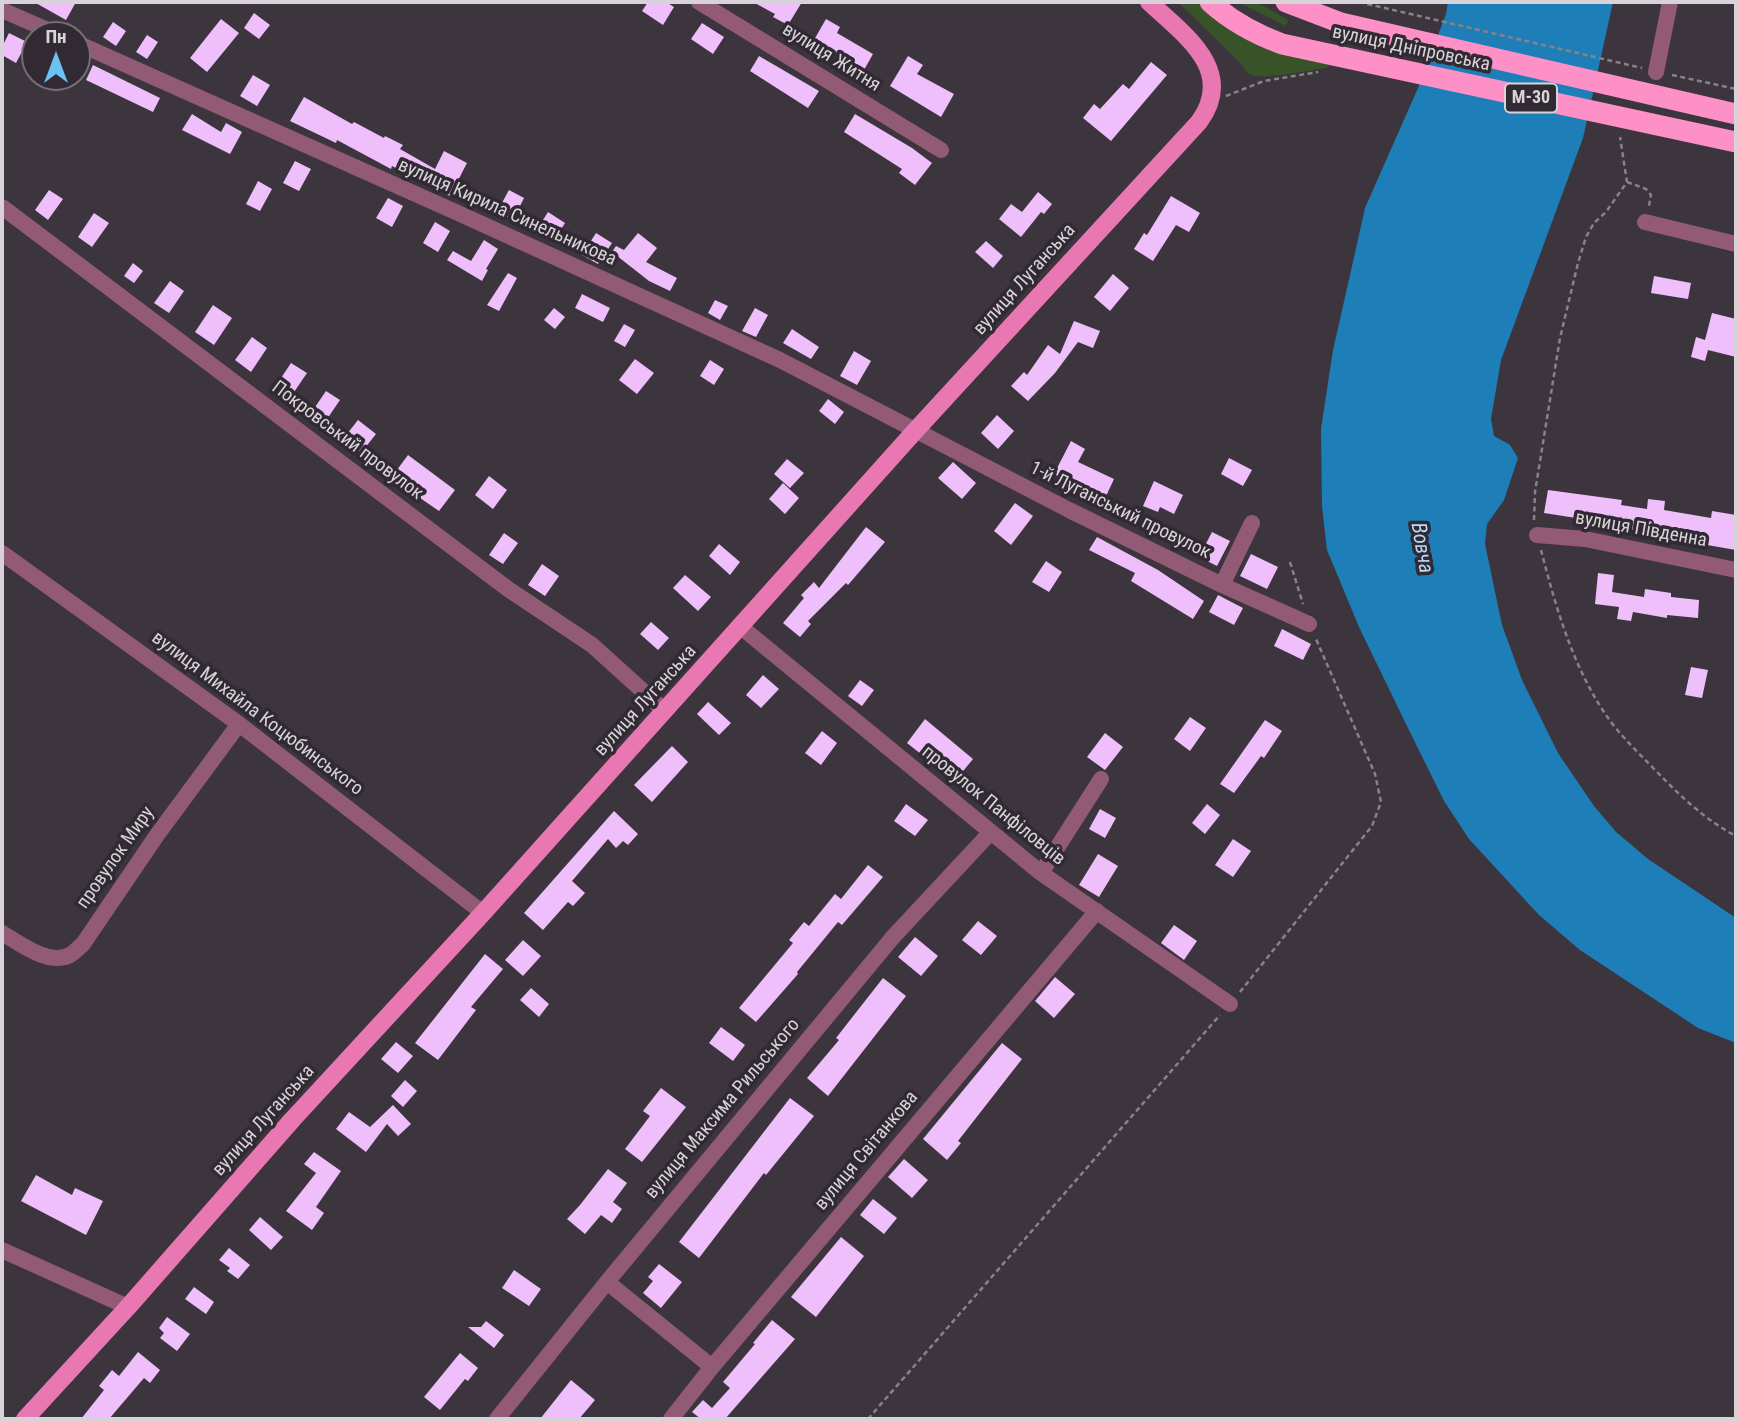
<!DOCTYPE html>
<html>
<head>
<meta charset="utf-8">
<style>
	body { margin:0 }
	#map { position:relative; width:1738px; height:1421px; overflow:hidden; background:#3c353e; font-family:"Roboto Condensed",sans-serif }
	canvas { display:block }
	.frame { position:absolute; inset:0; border:4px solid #d8d3d9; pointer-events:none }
	.north { position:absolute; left:21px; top:21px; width:70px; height:70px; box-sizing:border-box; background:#312a33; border:2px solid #746e75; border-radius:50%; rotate:0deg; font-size:19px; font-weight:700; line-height:28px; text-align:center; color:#d8d3d9 }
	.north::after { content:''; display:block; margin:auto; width:24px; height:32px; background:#6dc2f3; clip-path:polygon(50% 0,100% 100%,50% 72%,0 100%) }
</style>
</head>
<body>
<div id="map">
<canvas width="1738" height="1421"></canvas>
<div class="frame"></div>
<div class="north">Пн</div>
</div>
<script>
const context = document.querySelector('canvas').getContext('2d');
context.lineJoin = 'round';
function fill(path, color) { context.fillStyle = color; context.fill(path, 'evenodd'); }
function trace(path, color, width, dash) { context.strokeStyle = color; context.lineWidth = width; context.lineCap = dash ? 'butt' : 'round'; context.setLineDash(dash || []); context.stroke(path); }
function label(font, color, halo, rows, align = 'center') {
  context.font = font + ' "Roboto Condensed",sans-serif'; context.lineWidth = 7; context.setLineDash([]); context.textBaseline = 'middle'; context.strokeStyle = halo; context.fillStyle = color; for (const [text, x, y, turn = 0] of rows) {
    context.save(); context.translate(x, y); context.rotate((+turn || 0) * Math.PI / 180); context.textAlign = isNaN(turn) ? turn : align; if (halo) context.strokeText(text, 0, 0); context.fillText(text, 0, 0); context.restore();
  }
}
const green = new Path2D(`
	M1178 2H1200L1331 65 1326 68C1311 70 1265 80 1252 75 1246 73 1244 68 1240 63Z
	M1237 2H1257L1288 20 1286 26Z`);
const water = new Path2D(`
	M1448 2H1613L1583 138 1501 360 1491 419 1494 436 1510 445 1518 458 1504 500 1487 524 1485 544 1502 625 1522 680 1558 753 1594 806 1616 832 1648 859 1736 918V1043L1698 1028 1580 950 1539 915 1469 839 1444 801 1405 722 1359 627 1327 550 1322 506 1321 429 1333 350 1350 275 1365 208 1418 88 1446 14Z`);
const building = new Path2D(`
	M34 2H76L66 20Z
	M648 2H666L674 7 663 25 642 11Z
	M753 2H802L788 25 773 17 775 14Z
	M254 13 270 25 259 39 244 28Z
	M221 19 239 33 207 72 190 58Z
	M826 19 840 27 837 33 873 54 864 70 814 40Z
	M113 22 126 31 116 46 103 37Z
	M702 23 724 37 713 54 691 39Z
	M9 33 27 42 16 63 2 55V47Z
	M147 35 158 42 147 59 136 52Z
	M759 56 819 91 808 108 750 71Z
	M908 56 923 65 917 74 954 94 941 117 890 86Z
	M1151 62 1167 75 1111 141 1083 118 1094 104 1100 109 1123 84 1129 89Z
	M93 65 160 98 153 112 86 80Z
	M253 75 270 85 257 106 240 96Z
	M304 97 352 124 354 122 384 138 385 136 403 145 400 149 435 169 444 151 467 163 450 196 392 166 391 169 337 140 336 143 290 121Z
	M192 114 221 132 226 123 242 132 230 154 182 130Z
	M855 114 912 148 932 163 915 185 899 173 902 169 844 132Z
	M295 161 311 169 299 191 283 183Z
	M258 181 272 189 260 211 246 204Z
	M49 190 63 199 48 220 35 210Z
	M509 190 524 198 513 220 497 212Z
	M1038 192 1052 204 1044 214 1041 212 1021 237 999 219 1011 204 1022 212Z
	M1171 196 1200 213 1189 232 1176 225 1153 261 1134 249 1144 233 1147 235Z
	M388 198 403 206 392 227 376 218Z
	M548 212 565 223 555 239 538 228Z
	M94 213 109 223 92 247 78 237Z
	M435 222 450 231 438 252 423 243Z
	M596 233 612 243 598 264 582 255Z
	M638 233 657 248 646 262 677 278 670 291 649 281 612 252 616 246 624 250Z
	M484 240 498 249 486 269 488 270 482 281 447 260 453 251 471 261Z
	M986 241 1003 256 993 268 975 252Z
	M133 263 143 271 134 283 124 276Z
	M508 273 517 278 499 311 487 305Z
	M1113 274 1129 288 1110 311 1094 297Z
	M1654 276 1691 283 1688 299 1651 293Z
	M170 281 184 291 169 313 154 303Z
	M582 294 610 308 603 322 575 308Z
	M715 300 728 306 720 320 708 313Z
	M213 305 232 318 214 345 195 332Z
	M554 308 565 317 555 329 544 320Z
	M755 308 768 315 756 337 742 331Z
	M1712 313 1736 319V357L1708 350 1705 361 1691 357 1696 337 1705 340Z
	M1074 321 1100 331 1093 348 1078 342 1055 373 1028 401 1011 386 1024 372 1027 375 1048 345 1060 354Z
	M624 324 635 330 625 347 614 341Z
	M792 329 819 347 811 359 783 343Z
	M252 337 267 348 251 372 235 360Z
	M854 351 871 361 857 385 840 376Z
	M635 359 654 373 637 394 619 380Z
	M710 360 724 369 714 385 700 376Z
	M291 363 307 373 290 398 275 387Z
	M326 391 340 400 325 422 311 413Z
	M828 399 844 412 835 424 819 411Z
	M997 415 1014 431 998 449 981 433Z
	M358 420 376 434 361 453 343 439Z
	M1071 441 1085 449 1078 462 1114 479 1101 507 1082 498 1086 490 1054 474Z
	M408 455 455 490 439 511 391 478Z
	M1229 458 1252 470 1243 486 1221 474Z
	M787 459 804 473 790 488 774 474Z
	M953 462 976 483 962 499 938 478Z
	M489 476 507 490 493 509 475 495Z
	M1154 481 1183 495 1174 514 1160 507 1158 512 1143 506Z
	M783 483 799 498 785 514 769 499Z
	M1548 490 1622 500 1621 505 1647 509 1648 499 1665 501 1664 510 1711 518 1712 511 1736 515V550L1707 545V543L1678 537 1601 525 1602 522 1544 513Z
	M1015 503 1033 516 1011 545 994 531Z
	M866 527 885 542 848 585 846 583 808 621 811 624 800 637 783 623 804 598 801 595 814 582 819 588Z
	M1212 532 1230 541 1217 566 1199 557Z
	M504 533 518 543 503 564 489 555Z
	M1097 537 1158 570 1204 601 1193 619 1131 581 1135 573 1089 550Z
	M719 544 740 562 730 575 709 556Z
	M1251 554 1278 567 1267 589 1240 576Z
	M1046 561 1062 572 1049 592 1032 582Z
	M542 564 559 576 545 596 528 585Z
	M1598 573 1614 575 1612 592 1644 597 1645 589 1671 593V597L1699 600 1698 618 1667 615V618L1633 612 1631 621 1617 619 1619 607 1595 604Z
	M685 575 711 597 698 611 673 588Z
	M1218 595 1243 608 1234 625 1209 612Z
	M651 622 669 638 658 650 640 634Z
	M1282 629 1311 644 1303 660 1274 646Z
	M1691 667 1708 670 1702 698 1685 695Z
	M763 675 779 689 761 708 746 695Z
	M860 680 874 690 862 706 848 696Z
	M708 702 731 723 719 735 697 714Z
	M1190 717 1206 728 1190 751 1174 739Z
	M925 719 973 759 955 781 907 743Z
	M1265 720 1282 731 1264 758 1261 756 1234 793 1220 784Z
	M822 731 837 743 821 765 805 753Z
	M1105 733 1123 747 1105 770 1087 757Z
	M672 746 688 762 652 802 634 785Z
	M906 804 928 820 915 836 894 821Z
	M1207 804 1220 815 1205 834 1192 823Z
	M1100 809 1116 818 1105 838 1089 829Z
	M614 811 638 834 628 845 623 841 616 848 608 839 572 881 585 893 573 906 568 902 543 930 524 913Z
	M1233 839 1251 851 1233 877 1215 865Z
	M1098 854 1118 866 1099 897 1079 885Z
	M868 865 883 877 842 925 838 922 797 972 798 974 756 1022 739 1008 793 943 789 940 804 922 809 926 835 894 841 899Z
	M978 921 997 936 981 955 962 940Z
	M1174 925 1197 941 1184 960 1161 943Z
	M915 937 938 956 921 976 898 957Z
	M523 940 541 956 523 976 505 960Z
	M485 954 503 969 471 1007 476 1010 438 1060 415 1043Z
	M1055 977 1075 994 1054 1018 1035 1001Z
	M883 978 906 996 828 1096 807 1078 839 1040 836 1038Z
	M531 988 549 1004 539 1017 520 1000Z
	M721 1027 745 1045 733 1061 709 1043Z
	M396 1042 413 1056 398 1073 381 1059Z
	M1002 1043 1022 1059 958 1141 961 1143 947 1160 923 1139Z
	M405 1080 417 1091 403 1107 391 1096Z
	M661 1088 686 1107 642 1162 625 1149 650 1116 643 1111Z
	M790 1098 814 1116 766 1175 764 1173 699 1258 679 1242Z
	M393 1105 411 1124 398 1136 387 1124 366 1152 336 1129 349 1112 370 1127Z
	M314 1152 341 1171 316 1207 324 1213 312 1230 286 1211 316 1173 304 1164Z
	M904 1159 928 1180 912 1198 888 1177Z
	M608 1169 627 1183 613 1202 622 1209 612 1223 601 1215 585 1234 567 1219 580 1205Z
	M36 1175 72 1195 75 1188 103 1201 86 1235 21 1201Z
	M873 1199 897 1218 884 1234 860 1215Z
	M260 1217 283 1237 271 1250 249 1230Z
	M841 1237 864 1256 816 1317 791 1297Z
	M229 1248 250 1265 238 1279 227 1271 230 1268 219 1260Z
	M659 1264 682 1282 661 1308 643 1293 653 1281 648 1277Z
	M514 1270 541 1289 529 1306 502 1288Z
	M194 1287 214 1302 206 1314 185 1299Z
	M167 1317 190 1334 177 1351 160 1338 164 1333 159 1328Z
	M772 1320 795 1339 725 1419H701L692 1412 703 1400 712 1408 730 1388 723 1382 755 1344 753 1343Z
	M486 1321 504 1335 494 1348 468 1327H481Z
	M138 1352 160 1370 150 1383 144 1378 109 1419H81L104 1390 99 1386 112 1370 119 1376Z
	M460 1353 478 1368 468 1381 465 1379 440 1410 424 1397Z
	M571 1380 595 1400 579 1419H540Z`);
const path = new Path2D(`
	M1359 2 1642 68
	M1672 75 1736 89
	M1226 96 1264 81 1318 72
	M1627 182 1646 189 1651 195 1649 206
	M1534 520 1535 492 1560 338 1578 263 1586 237 1594 223 1606 212 1627 182 1620 137
	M1541 550C1555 604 1571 661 1602 709 1617 733 1638 752 1658 773 1681 797 1707 821 1736 836
	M1290 562 1303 604
	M1240 992 1372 826 1381 802 1375 774 1316 639
	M868 1419 1220 1015`);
const minor = new Path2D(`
	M699 2 941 150
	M2 10 59 35
	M77 43 458 213 780 360 1069 510 1222 585 1309 624
	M1656 72 1670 2
	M2 207 508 589 592 645 665 711
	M1645 222 1736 244
	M1537 535 1585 539 1736 570
	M2 553 239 724 483 913
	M1222 585 1252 523
	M741 627 1041 873 1230 1004
	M1041 873 1101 779
	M2 933C19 943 48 966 70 955 74 953 79 947 83 944L157 835 239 724
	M2 1250 128 1307
	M607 1282 712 1367
	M497 1419 607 1282 893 937 990 833
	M671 1419 712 1367 1097 911`);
const major = new Path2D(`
	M25 1419 128 1307 292 1120 483 913 915 431 1199 122C1237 70 1183 34 1149 2`);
const highway = new Path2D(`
	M1210 2C1231 21 1255 34 1282 44L1736 142
	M1286 2 1341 23 1736 114`);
const shields = [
	[1531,98,52]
];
const shieldNames = [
	["М-30",1531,98]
];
const streetNames = [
	["вулиця Дніпровська",1411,49,12],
	["вулиця Житня",831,58,32],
	["вулиця Кирила Синельникова",507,213,24],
	["вулиця Луганська",1025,280,-48],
	["Покровський провулок",347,441,37],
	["1-й Луганський провулок",1120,511,26],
	["вулиця Південна",1641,530,10],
	["вулиця Луганська",646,701,-48],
	["вулиця Михайла Коцюбинського",257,714,37],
	["провулок Панфіловців",993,806,39],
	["провулок Миру",116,858,-55],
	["вулиця Максима Рильського",723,1109,-50],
	["вулиця Луганська",264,1121,-48],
	["вулиця Світанкова",867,1151,-50]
];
const waterNames = [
	["Вовча",1421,548,80]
];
fill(green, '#375327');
fill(water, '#1e7eb7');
fill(building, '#efbffc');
trace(path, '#888289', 2.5, [5, 3.5]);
trace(minor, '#925a75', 16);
trace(major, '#e977b2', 18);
trace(highway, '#fd90c6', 21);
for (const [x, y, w] of shields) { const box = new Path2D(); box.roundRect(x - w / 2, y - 14.5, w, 29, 5); context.fillStyle = '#312a33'; context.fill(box); trace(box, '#d8d3d9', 2); }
label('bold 18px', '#d8d3d9', null, shieldNames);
label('19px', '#d8d3d9', '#312a33', streetNames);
label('italic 21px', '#b3dcfb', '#312a33', waterNames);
</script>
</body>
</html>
